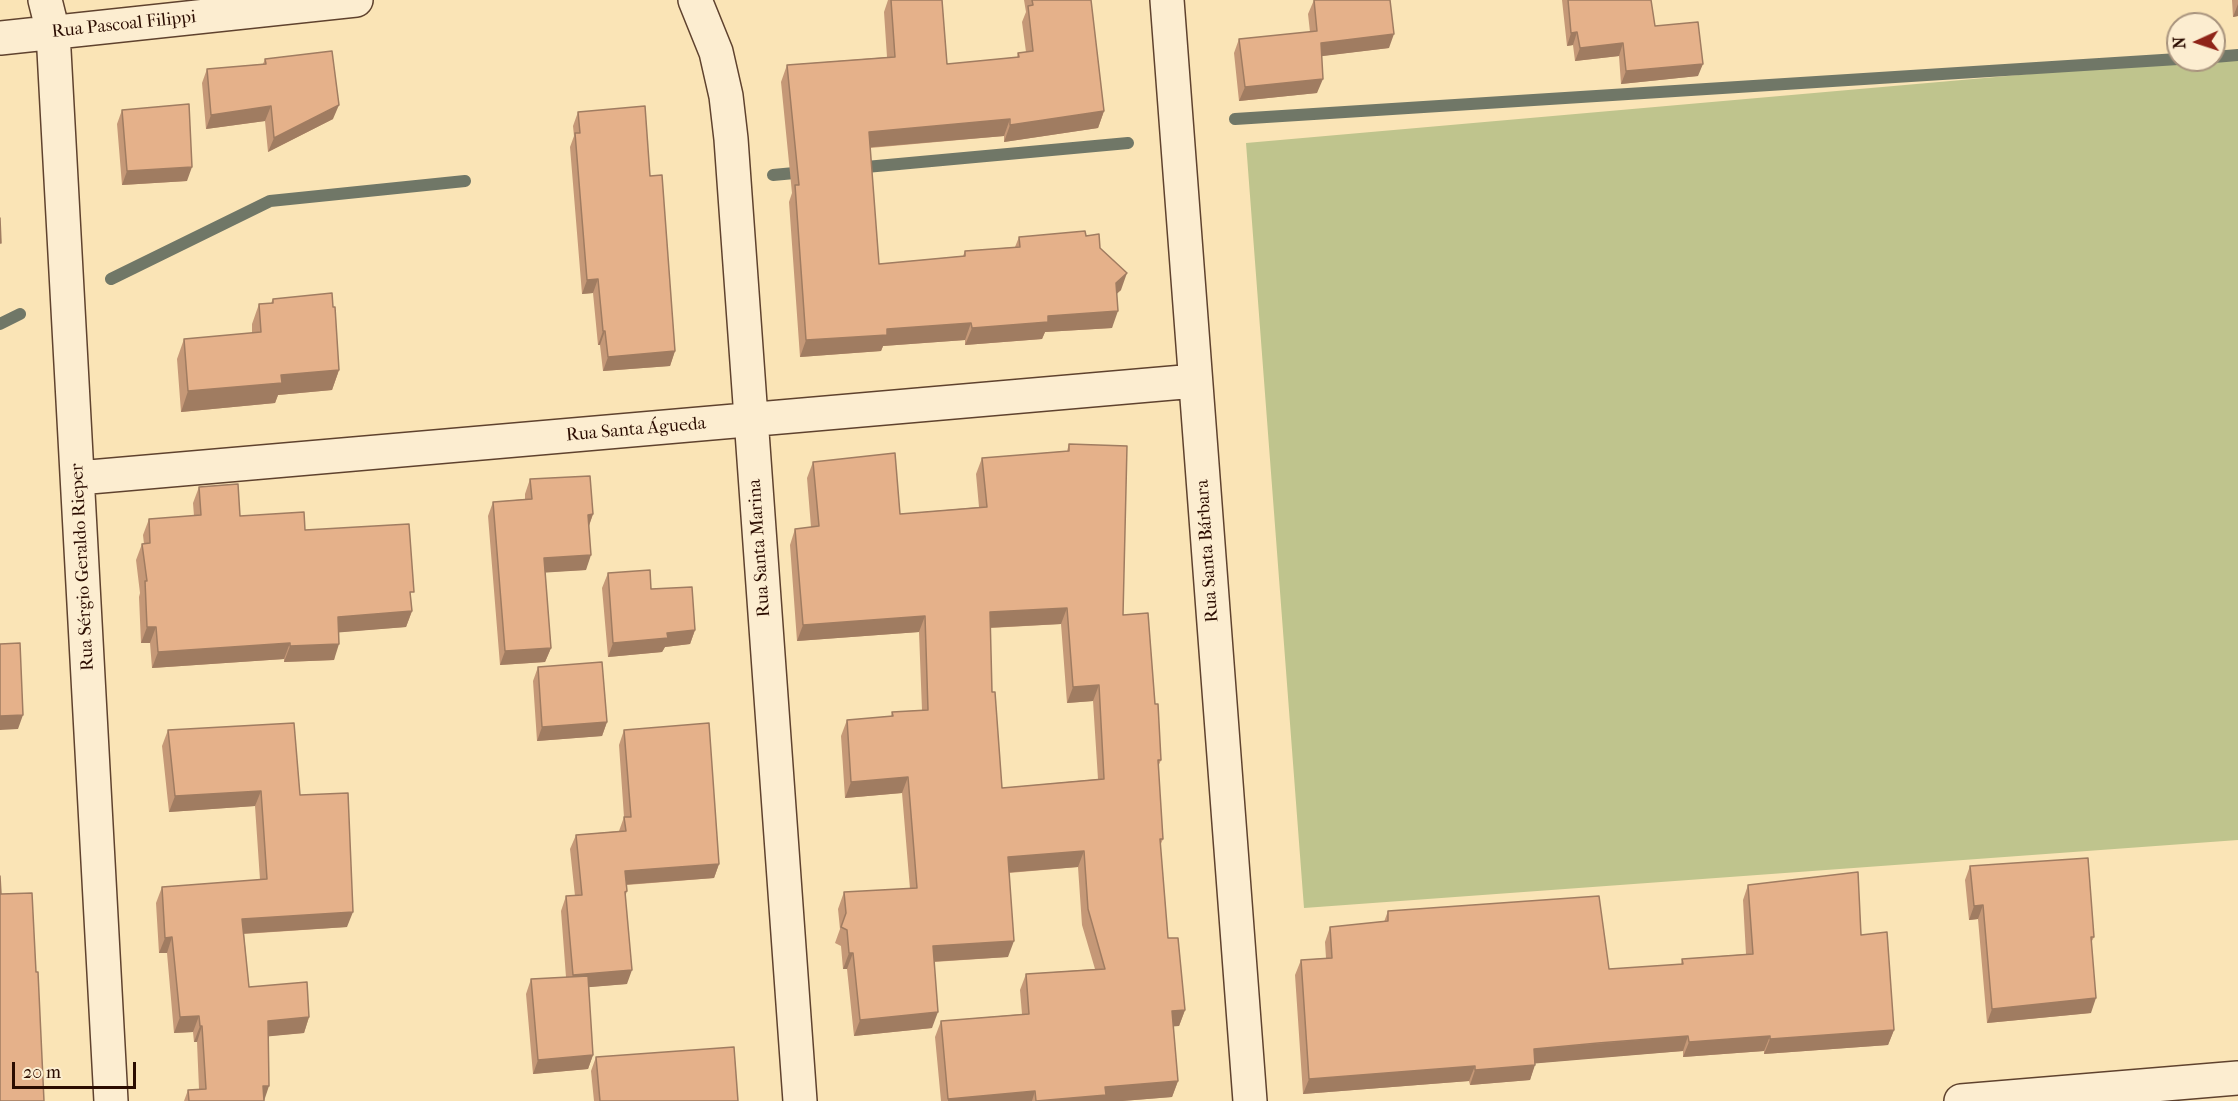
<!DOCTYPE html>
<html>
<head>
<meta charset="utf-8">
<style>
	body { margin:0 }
	#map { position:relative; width:2238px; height:1101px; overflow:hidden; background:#fae4b6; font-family:"IM FELL French Canon",serif }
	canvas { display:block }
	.north { position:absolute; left:2166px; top:12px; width:60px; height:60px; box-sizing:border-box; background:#fcedd0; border:2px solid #a8937d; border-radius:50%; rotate:267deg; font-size:16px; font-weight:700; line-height:24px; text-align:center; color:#2b0c00 }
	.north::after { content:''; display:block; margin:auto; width:21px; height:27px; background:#8f2418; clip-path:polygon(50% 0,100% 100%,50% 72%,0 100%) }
	.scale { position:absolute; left:12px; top:1062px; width:124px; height:27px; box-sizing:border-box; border:3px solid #2b0c00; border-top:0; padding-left:8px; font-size:18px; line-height:21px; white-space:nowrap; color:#2b0c00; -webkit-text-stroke:4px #fcedd0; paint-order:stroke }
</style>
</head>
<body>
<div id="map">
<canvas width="2238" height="1101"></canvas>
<div class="north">N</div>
<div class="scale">20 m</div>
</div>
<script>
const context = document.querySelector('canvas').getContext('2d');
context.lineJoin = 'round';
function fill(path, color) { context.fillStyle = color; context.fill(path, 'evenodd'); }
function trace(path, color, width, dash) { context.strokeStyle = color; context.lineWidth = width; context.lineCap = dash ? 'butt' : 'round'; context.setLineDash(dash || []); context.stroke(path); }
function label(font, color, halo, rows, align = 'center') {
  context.font = font + ' "IM FELL French Canon",serif'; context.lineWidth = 4.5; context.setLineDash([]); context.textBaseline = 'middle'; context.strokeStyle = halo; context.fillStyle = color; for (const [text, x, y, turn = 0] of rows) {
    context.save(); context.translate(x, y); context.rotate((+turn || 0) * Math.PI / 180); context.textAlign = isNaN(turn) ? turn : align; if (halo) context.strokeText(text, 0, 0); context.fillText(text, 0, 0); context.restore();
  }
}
const green = new Path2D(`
	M2238 56V840L1304 908 1246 143 2189 60H2214V58Z`);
const stream = new Path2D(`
	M2214 57 2238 55
	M1235 119 2178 59
	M855 168 1128 143
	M773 175 805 172
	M111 279 270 201 465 181
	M0 324 20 314`);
const minor = new Path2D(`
	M45 0 53 32 111 1101
	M695 0 716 52 726 96 731 139 800 1101
	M1167 0 1250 1101
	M0 38 356 0
	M78 478 1195 381
	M1961 1101 2238 1078`);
const wall = new Path2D(`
	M888 0H942L947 64 1017 57 1018 53 1026 52 1022 22 1026 12 1024 0H1091L1104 111 1098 128 1004 142V136L870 148 879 264 963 256 965 251 1015 247 1019 237 1086 236 1100 248 1121 290 1116 294 1112 328 1045 332 1042 339 965 345V340L883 346 881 351 800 357 789 202 792 193 781 82 787 65 887 57 884 12Z
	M1314 0 1389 48 1321 56 1317 93 1239 101 1234 53 1239 39 1310 32 1308 14Z
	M1562 0H1651L1655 26 1698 76 1621 84 1619 56 1575 61 1573 45 1567 46Z
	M2232 0H2238V16L2233 17Z
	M265 59 333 119 268 152 265 121 206 129 202 83 207 69 263 64Z
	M122 110 187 181 122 185 117 124Z
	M578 112 650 176 675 351 670 366 603 371 600 345H598L593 293 582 294 570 147 574 136 573 126Z
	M273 299 339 370 332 390 278 395 275 403 181 412 177 359 184 339 252 333V324L259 304 271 303Z
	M1069 444 1123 615 1155 704 1161 760 1158 767 1163 839 1160 846 1168 938 1185 1010 1179 1026H1173L1178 1081 1172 1097 1122 1101H941L935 1037 941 1021 1022 1014 1020 990 1026 974 1095 969 1082 925 1078 867 1009 873 1008 957 934 962 932 1028 854 1036 847 969H843L841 946 835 943 840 929 838 909 844 892 910 889 902 793 845 798 841 736 847 720 891 716 892 712 922 710 919 632 797 641 790 545 795 529 811 527 807 478 813 462 900 514 979 507 976 474 982 458 1067 451ZM1061 624 1067 703 1093 701 1098 779 1002 788 992 692 990 628Z
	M530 479 593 514 589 526 586 570 545 572 551 648 545 662 500 665 488 516 493 502 525 499V494Z
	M199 487 240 516 305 530 411 599 412 611 406 627 339 632 334 660 284 662V659L152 668 150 643H141L139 597 140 593 136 560 142 544H144L143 535 149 519 194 516 193 503Z
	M608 573 651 589 695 630 690 644 665 647 662 652 608 657 602 588Z
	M538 667 607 722 602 736 537 741 533 681Z
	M168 730 300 795 347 927 244 934 249 987 309 1017 304 1033 268 1036 264 1101H184L188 1090 199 1089 197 1042H194L193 1032 174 1033 167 953H159L156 903 162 887 260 880 255 806 169 812 162 746Z
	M624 730 719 864 714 878 627 885V891L625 897 627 984 588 987 593 1055 588 1069 533 1074 526 994 531 979 566 977 561 911 566 896H575L570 849 576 835 619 831 624 817 619 745Z
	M1970 866 2094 937 2091 943V1013L1987 1023 1978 919 1969 920 1965 880Z
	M1748 885 1861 935 1894 1030 1888 1045 1764 1054V1051L1683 1057V1051L1593 1058 1535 1063 1530 1080 1470 1085 1469 1081 1303 1094 1295 975 1301 960 1326 958 1325 942 1330 927 1384 922 1388 911 1609 969 1681 964 1682 959 1746 954 1743 900Z
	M596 1057 738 1101H594L591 1071Z`);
const shadedWall = new Path2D(`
	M2238 4V16L2233 17Z
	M1577 32 1573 45 1567 46 1571 33Z
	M1394 34 1389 48 1315 57 1321 43Z
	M1623 43 1619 56 1575 61 1580 48Z
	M1703 64 1698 76 1621 84 1626 71Z
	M1323 79 1317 93 1239 101 1245 87Z
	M339 105 333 119 268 152 274 138Z
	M271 106 265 121 206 129 211 115Z
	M1104 111 1098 128 1004 142 1010 125Z
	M1010 119 1004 136 862 148 869 132Z
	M192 167 187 181 122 185 127 171Z
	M1127 273 1121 290 1110 300 1116 283Z
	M598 279 593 293 582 294 587 280Z
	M1118 311 1112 328 1045 332 1042 339 965 345 972 328 1048 316Z
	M971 323 965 340 883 346 881 351 800 357 806 340 887 329Z
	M603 331H605L600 345H598Z
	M675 351 670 366 603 371 608 357Z
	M339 370 332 390 278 395 275 403 181 412 188 391 281 375Z
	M593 514 588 528V515Z
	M591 555 586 570 539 573 544 558Z
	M1067 608 1061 624 984 628 990 612Z
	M412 611 406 627 332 633 338 617Z
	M925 616 919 632 797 641 803 625Z
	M147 627H156L150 643H141Z
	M695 630 690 644 665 647 662 652 608 657 613 643 667 633Z
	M290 643 284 659 152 668 158 652Z
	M339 644 334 660 284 662 290 646Z
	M551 648 545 662 500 665 505 651Z
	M1099 685 1093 701 1067 703 1073 687Z
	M23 715 18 729 0 730V716Z
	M607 722 602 736 537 741 542 727Z
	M908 777 902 793 845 798 851 782Z
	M261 791 255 806 169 812 175 796Z
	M1084 851 1078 867 1002 873 1008 857Z
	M719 864 714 878 620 885 625 871Z
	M1983 905 1978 919 1969 920 1974 906Z
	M353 912 347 927 237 934 242 919Z
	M172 937 167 953H159L165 938Z
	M1014 941 1008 957 927 962 933 946Z
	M849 953H853L847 969H843Z
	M632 970 627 984 567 989 573 975Z
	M2096 998 2091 1013 1987 1023 1992 1009Z
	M1185 1010 1179 1026 1166 1027 1172 1011Z
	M938 1012 932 1028 854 1036 860 1020Z
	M199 1016 193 1032 174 1033 180 1017Z
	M309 1017 304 1033 262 1037 268 1021Z
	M200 1026H202L197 1042H194Z
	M1894 1030 1888 1045 1764 1054 1770 1039Z
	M1688 1036 1683 1051 1529 1064 1534 1049Z
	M1770 1036 1764 1051 1683 1057 1689 1042Z
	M593 1055 588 1069 533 1074 538 1060Z
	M1535 1065 1530 1080 1470 1085 1475 1070Z
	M1475 1066 1469 1081 1303 1094 1309 1079Z
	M1178 1081 1172 1097 1122 1101H1036L1105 1087Z
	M263 1086H269L264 1101Z
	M1035 1091 1032 1101H948V1099Z`);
const building = new Path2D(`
	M891 0H942L947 64 1019 57 1018 53 1033 51 1028 6 1033 5 1032 0H1091L1104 111 1010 125V119L869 132 879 264 965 256V251L1020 247 1019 237 1085 231 1086 236 1099 234 1100 248 1127 273 1116 283 1118 311 1048 316V322L972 328 971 323 887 329V335L806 340 795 185H799L787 65 895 57Z
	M1314 0H1390L1394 34 1321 43 1323 79 1245 87 1239 39 1317 31Z
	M1568 0H1651L1655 26 1698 22 1703 64 1626 71 1623 43 1580 48 1577 32 1571 33Z
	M332 51 339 105 274 138 271 106 211 115 207 69 266 64 265 59Z
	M189 104 192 167 127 171 122 110Z
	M645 106 650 176 662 175 675 351 608 357 605 331H603L598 279 587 280 575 133H580L578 112Z
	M0 218 1 243H0Z
	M332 293 333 307H335L339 370 281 375 282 383 188 391 184 339 261 332 259 304 273 303V299Z
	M1069 444 1127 446 1123 615 1148 613 1155 704H1158L1161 760H1158L1163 839H1160L1168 938H1178L1185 1010 1172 1011 1178 1081 1105 1087 1106 1095 1036 1101 1035 1091 948 1099 941 1021 1029 1014 1026 974 1105 969 1088 909 1084 851 1008 857 1014 941 933 946 938 1012 860 1020 853 953H849L847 930 841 927 846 913 844 892 917 888 908 777 851 782 847 720 893 716 892 712 928 710 925 616 803 625 795 529 819 526 813 462 895 453 900 514 987 507 982 458 1069 451ZM1067 608 1073 687 1099 685 1104 779 1002 788 995 692H992L990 612Z
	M590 476 593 514 588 515 591 555 544 558 551 648 505 651 493 502 532 499 530 479Z
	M238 484 240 516 304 512 305 530 409 524 414 592H410L412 611 338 617 339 644 290 646V643L158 652 156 627H147L145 581H147L142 544 150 543 149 519 201 515 199 487Z
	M650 570 651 589 692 587 695 630 667 633 668 638 613 643 608 573Z
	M20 643 23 715 0 716V644Z
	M602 662 607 722 542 727 538 667Z
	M294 723 300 795 348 793 353 912 242 919 249 987 307 982 309 1017 268 1021 269 1086H263L264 1101H189L188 1090 206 1089 202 1026H200L199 1016 180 1017 172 937 165 938 162 887 267 879 261 791 175 796 168 730Z
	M709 723 719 864 625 871 627 891 625 892 632 970 573 975 566 896 582 895 576 835 626 831 624 817H631L624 730Z
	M2088 858 2094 937H2091L2096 998 1992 1009 1983 905 1974 906 1970 866Z
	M1858 872 1861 935 1887 932 1894 1030 1770 1039V1036L1689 1042 1688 1036 1598 1043 1534 1049 1535 1065 1475 1070V1066L1309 1079 1301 960 1332 958 1330 927 1388 921V911L1599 896 1609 969 1683 964 1682 959 1753 954 1748 885Z
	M0 876 1 894 32 893 36 972H38L44 1101H0Z
	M588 976 593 1055 538 1060 531 979Z
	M734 1047 738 1101H600L596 1057Z`);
const streetNames = [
	["Rua Pascoal Filippi",124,25,-6],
	["Rua Santa Águeda",636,430,-5],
	["Rua Santa Marina",760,548,-94],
	["Rua Santa Bárbara",1208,551,-94],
	["Rua Sérgio Geraldo Rieper",83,567,-93]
];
fill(green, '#bfc48d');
trace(stream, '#707767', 12);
trace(minor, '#5f422e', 36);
trace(minor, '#fcedd0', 33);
fill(wall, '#c59877');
fill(shadedWall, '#a07c61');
fill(building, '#e5b18a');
trace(building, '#a07c61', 1.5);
label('18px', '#2b0c00', '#fcedd0', streetNames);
</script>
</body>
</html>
